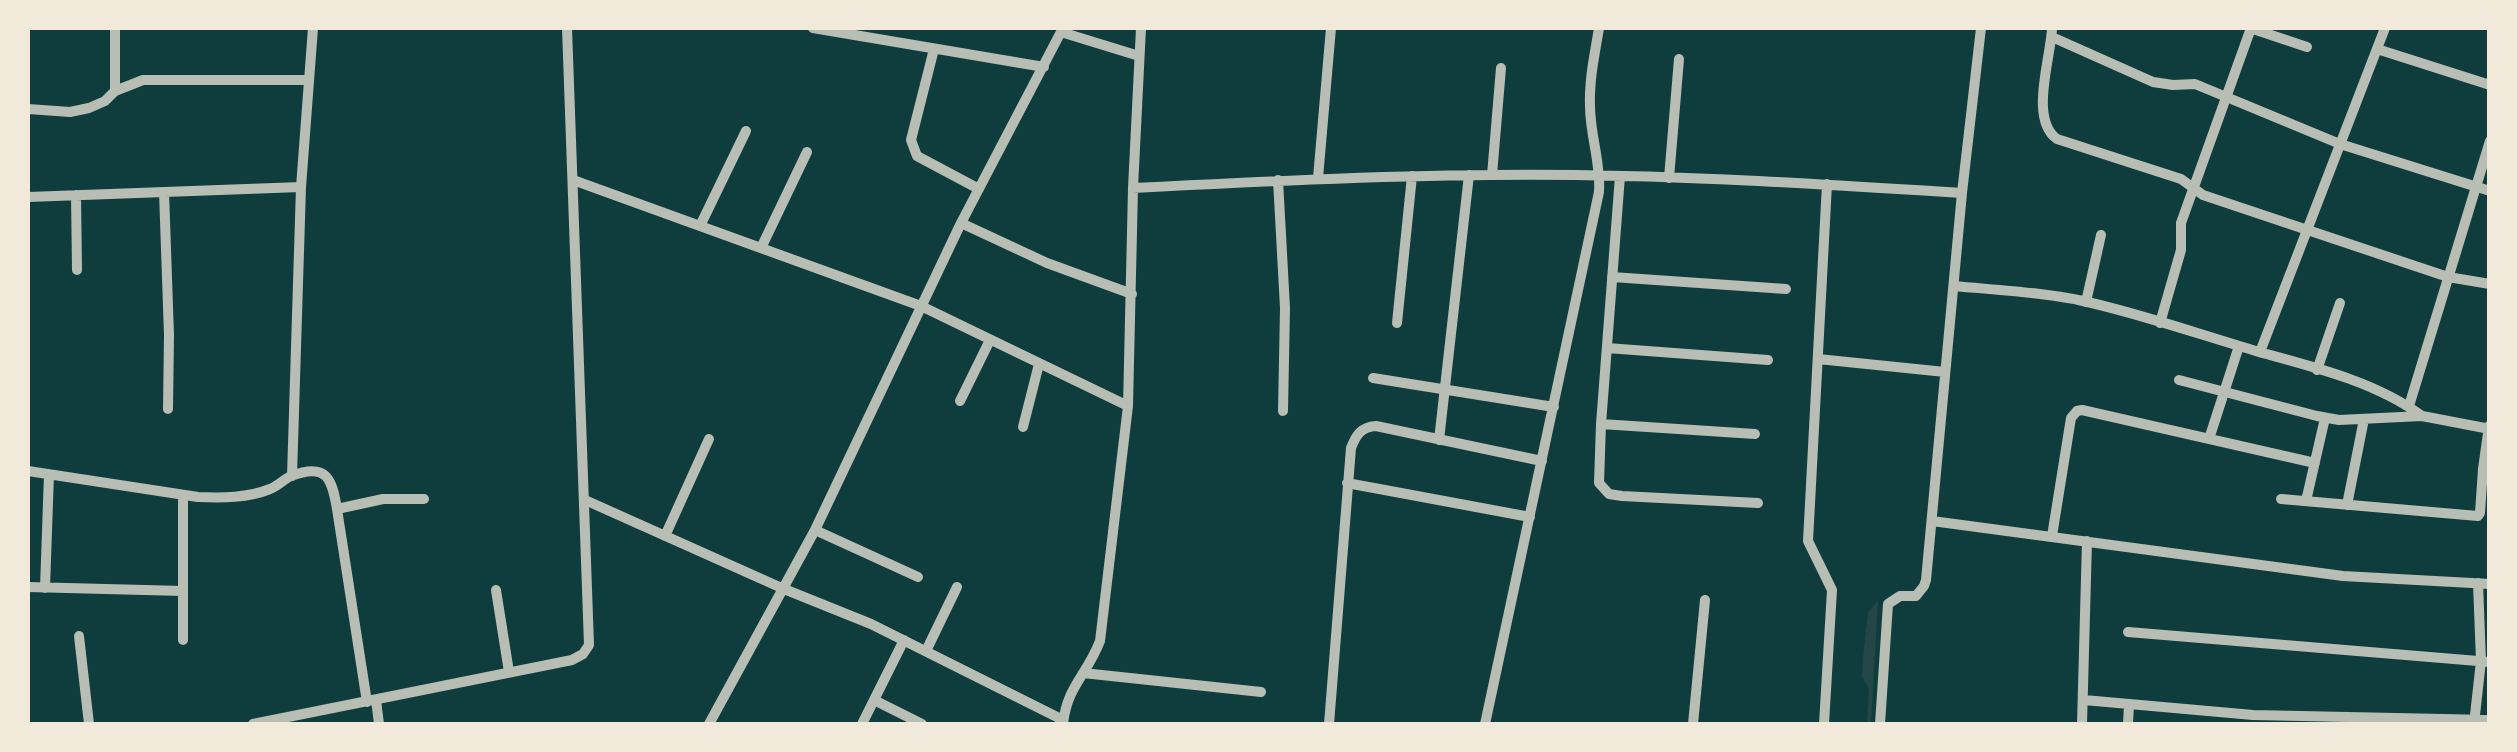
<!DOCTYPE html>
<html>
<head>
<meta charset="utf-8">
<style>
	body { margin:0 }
	#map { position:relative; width:2517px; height:752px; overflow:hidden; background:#0f3d3e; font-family:Signika,sans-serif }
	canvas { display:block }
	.frame { position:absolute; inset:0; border:30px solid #f1e9da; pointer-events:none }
</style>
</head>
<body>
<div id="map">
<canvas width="2517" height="752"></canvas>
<div class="frame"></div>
</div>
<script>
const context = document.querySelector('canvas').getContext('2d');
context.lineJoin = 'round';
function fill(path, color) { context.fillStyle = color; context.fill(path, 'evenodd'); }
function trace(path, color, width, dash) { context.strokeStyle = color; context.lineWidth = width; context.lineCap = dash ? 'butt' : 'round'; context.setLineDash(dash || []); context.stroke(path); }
const green = new Path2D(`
	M1878 601 1871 724H1867L1869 689 1862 677 1863 658 1868 612Z`);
const minor = new Path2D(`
	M115 28V91
	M813 28 1044 67
	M2052 28C2051 58 2029 119 2057 139L2181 179 2203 195 2448 277 2490 284
	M2250 28 2307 47
	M1061 32 1139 56
	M2052 37 2153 82 2173 85 2195 84 2340 144 2490 191
	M934 49 911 140 917 156 979 189
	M2377 49 2490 85
	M28 109 70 112 89 108 105 101 115 91 143 80H309
	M1492 175 1501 68
	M1620 176 1601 424 1599 483 1609 494 1622 496 1758 503
	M1318 178 1331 28
	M1669 178 1679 59
	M573 180 921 306 1128 406
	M1278 180 1285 308 1283 411
	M1133 188C1252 182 1371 176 1490 175 1647 173 1805 183 1962 193
	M164 192 169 335 168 409
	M76 195 77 270
	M28 197 301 187
	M961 223 1047 263 1132 294
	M700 226 746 131
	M761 248 807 152
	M1612 277 1786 289
	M1954 286C1996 290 2041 292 2083 301 2142 314 2201 335 2259 352 2314 367 2376 382 2422 416
	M2086 302 2101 235
	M1397 323 1412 176
	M2160 323 2181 250V223L2251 28
	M1607 348 1768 360
	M2260 352 2385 28
	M1818 359 1945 372
	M2317 370 2340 303
	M1373 378 1554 407
	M2179 380 2317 416 2339 420 2422 416 2490 429
	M960 401 990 340
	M2409 406 2490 141
	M1601 424 1755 434
	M1023 427 1039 364
	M2209 439 2239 346
	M1439 440 1469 175
	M28 471 198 497C222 498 248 498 270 489 278 486 284 479 291 476 327 462 332 479 337 509L367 702
	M292 476 301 187 313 28
	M1347 483 1530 517
	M2281 499 2478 516 2480 513 2483 469 2489 426
	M585 500 784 589 871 624 1063 720
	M2306 501 2325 418
	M2347 505 2364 419
	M337 509 383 499H424
	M1932 521 2343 576 2490 584
	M815 530 918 577
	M665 536 709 439
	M2052 536 2071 418 2077 411 2082 410 2315 463
	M28 587 183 591
	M45 588 49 474
	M496 590 509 672
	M2128 632 2490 662
	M79 636 89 724
	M183 640V495
	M926 651 957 587
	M1083 673 1261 692
	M376 700 379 724
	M874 700 922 724
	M2084 700 2253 715 2490 720
	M253 724 572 660 583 654 589 645 567 28
	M709 724 815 530 961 223 1063 28
	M862 724 904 640
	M1063 724C1067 686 1087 675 1100 641L1128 406 1133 188 1141 28
	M1329 724 1351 448C1356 435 1361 427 1376 426L1542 461
	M1485 724 1599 192C1601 163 1590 135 1590 106 1589 79 1595 53 1599 28
	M1693 724 1705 600
	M1824 724 1832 590 1808 541 1827 184
	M1880 724 1888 604 1900 596H1916L1924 586 1926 580 1962 193 1981 28
	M2082 724 2087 541
	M2128 724 2129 704
	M2474 724 2481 661 2478 583`);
fill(green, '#244646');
trace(minor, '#b8beb3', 10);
</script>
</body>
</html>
